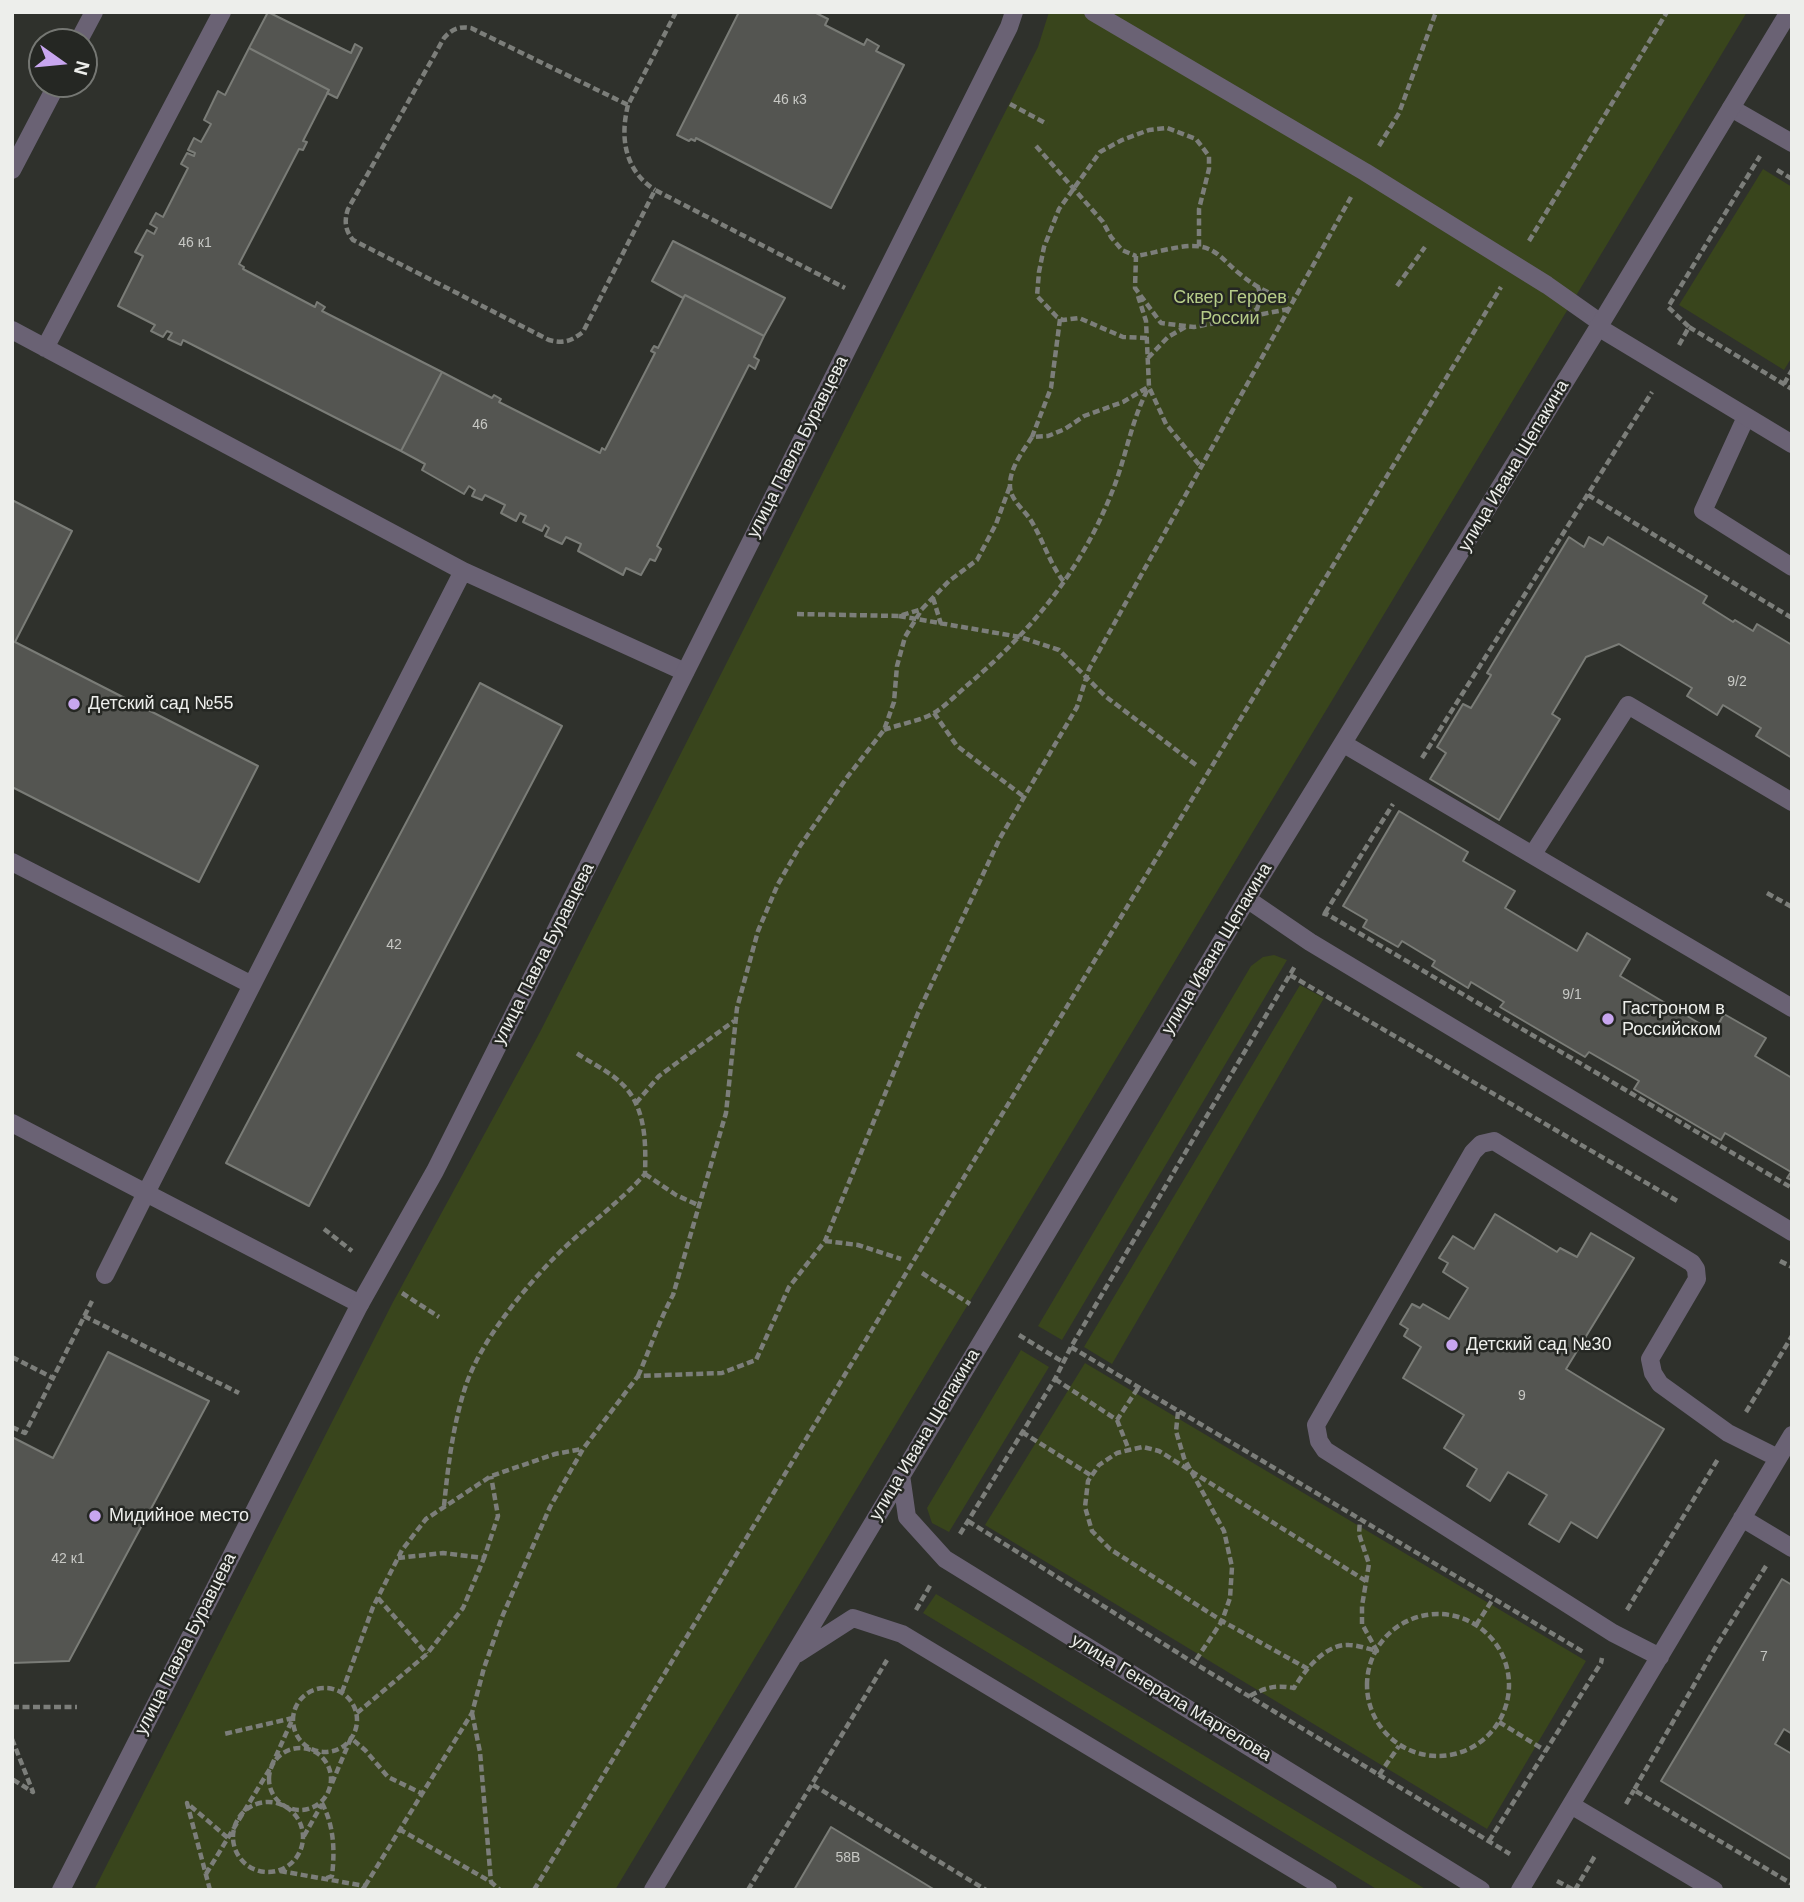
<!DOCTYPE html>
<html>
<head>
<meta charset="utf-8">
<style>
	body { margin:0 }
	#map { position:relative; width:1804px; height:1902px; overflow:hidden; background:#2f312c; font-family:Helvetica,sans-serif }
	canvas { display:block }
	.frame { position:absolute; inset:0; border:14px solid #edeeeb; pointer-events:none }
	.north { position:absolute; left:28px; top:28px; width:70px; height:70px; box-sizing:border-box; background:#252723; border:2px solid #757773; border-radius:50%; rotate:105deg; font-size:19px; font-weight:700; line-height:28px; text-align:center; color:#edeeeb }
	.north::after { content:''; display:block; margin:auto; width:24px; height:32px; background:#c8a6ef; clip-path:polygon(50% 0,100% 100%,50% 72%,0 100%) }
</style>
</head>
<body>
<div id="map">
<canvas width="1804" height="1902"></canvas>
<div class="frame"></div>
<div class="north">N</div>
</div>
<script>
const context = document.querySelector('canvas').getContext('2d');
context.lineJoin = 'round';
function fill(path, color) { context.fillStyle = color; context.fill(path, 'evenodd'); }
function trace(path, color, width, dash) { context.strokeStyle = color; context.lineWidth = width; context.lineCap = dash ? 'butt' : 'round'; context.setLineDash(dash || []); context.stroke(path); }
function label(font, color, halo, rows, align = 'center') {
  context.font = font + ' Helvetica,sans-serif'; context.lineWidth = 5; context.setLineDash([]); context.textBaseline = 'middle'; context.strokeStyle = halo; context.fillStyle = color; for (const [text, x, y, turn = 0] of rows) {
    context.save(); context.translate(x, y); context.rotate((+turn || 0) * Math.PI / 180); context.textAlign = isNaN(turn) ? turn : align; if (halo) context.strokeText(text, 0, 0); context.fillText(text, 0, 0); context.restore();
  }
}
const green = new Path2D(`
	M1049 12H1747L615 1890H94L393 1302 540 1032 1038 47Z
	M1763 169 1792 187V357L1784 370 1679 305Z
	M1274 955 1287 960 1062 1340 1038 1326 1251 966 1263 957Z
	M1300 985 1324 998 1112 1364 1084 1347Z
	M1021 1350 1049 1367 949 1532 932 1523 927 1508Z
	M1085 1363 1586 1661 1487 1829 985 1525Z
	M936 1594 1427 1890H1378L923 1613Z`);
const building = new Path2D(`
	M268 12 351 53 355 44 362 48 337 98 327 93 329 90 249 48Z
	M739 12H814L828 19 825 25 864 45 867 39 879 46 876 51 904 65 831 208 696 138 695 141 691 139 689 141 677 135Z
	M249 48 329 90 303 141 307 142 303 150 299 149 239 264 244 267 243 269 315 307 317 302 325 307 322 311 442 372 401 451 183 340 181 345 168 339 172 333 167 331 163 337 151 331 155 325 118 306 143 256 135 252 147 230 154 234 157 228 150 224 156 213 163 217 188 168 181 164 187 153 194 156 195 153 188 150 194 138 201 142 211 124 204 120 218 91 225 95Z
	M673 241 785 298 764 336 685 295 683 298 652 281Z
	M685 295 764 336 754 357 759 360 755 369 749 365 657 546 661 549 655 561 650 559 641 575 626 568 623 575 578 551 581 544 566 537 562 544 545 536 549 528 545 525 542 531 523 522 526 516 520 513 516 521 501 513 505 505 485 495 482 500 472 496 475 490 469 486 464 494 422 470 425 464 401 451 442 372 492 398 494 395 501 399 499 402 600 453 602 448 605 450 655 353 651 351 654 346 658 348Z
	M12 500 72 531 15 642 258 766 199 882 12 787Z
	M1569 537 1584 547 1589 537 1603 545 1608 537 1707 596 1703 603 1733 622 1735 620 1753 631 1757 624 1792 645V758L1756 736 1761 728 1723 705 1717 715 1687 696 1692 688 1619 644 1586 657 1552 714 1560 719 1499 820 1430 779 1446 753 1437 747 1463 704 1471 708 1490 677 1491 675 1487 673Z
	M480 683 562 726 309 1206 226 1163Z
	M1399 811 1468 852 1463 861 1515 891 1505 908 1577 951 1587 933 1630 959 1620 976 1714 1032 1724 1014 1766 1038 1755 1056 1792 1078V1180L1787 1178 1791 1172 1725 1133 1721 1140 1634 1089 1639 1081 1589 1052 1585 1057 1500 1007 1504 1002 1471 982 1468 988 1432 966 1435 961 1402 941 1398 947 1363 927 1367 920 1343 906Z
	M1495 1214 1557 1252 1560 1248 1577 1257 1591 1233 1634 1258 1566 1369 1664 1429 1597 1538 1571 1522 1559 1542 1529 1524 1547 1495 1508 1472 1490 1501 1467 1486 1477 1469 1444 1448 1464 1415 1403 1378 1421 1347 1404 1336 1408 1329 1400 1324 1412 1304 1420 1308 1423 1304 1449 1319 1468 1288 1443 1272 1448 1263 1439 1258 1453 1236 1474 1249Z
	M108 1352 209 1401 69 1661 12 1663V1437L53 1458Z
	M1782 1579 1792 1585V1734L1784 1729 1775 1744 1792 1754V1860L1661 1781Z
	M831 1827 935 1890H794Z`);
const path = new Path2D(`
	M676 12 628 105 471 28C459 26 452 29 444 38L348 209C344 221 345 230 353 240L549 340C564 344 571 341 583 332L655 190 845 288
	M1010 104 1047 124
	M628 105C620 137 624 170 655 190
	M1036 146 1103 222 1111 237 1122 250 1136 256
	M1379 146 1399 113 1436 12
	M1777 170 1792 179
	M1529 241 1667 12
	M1397 286 1425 247
	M1138 296 1146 321 1149 387 1166 424 1201 467
	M1289 309 1194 327 1161 323 1135 288 1136 256C1154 253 1173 247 1190 246 1216 245 1223 261 1240 274 1257 288 1273 297 1294 299
	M1246 316 1257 309 1261 297 1258 287
	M1060 319 1051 388 1032 437 1048 436 1065 429 1084 416 1123 402 1148 387
	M1689 327 1792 389
	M1147 338 1123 337 1079 318 1063 320 1057 317 1037 296 1039 272 1044 247 1059 209 1100 152 1122 140 1149 130 1167 128 1196 139 1209 156V169L1199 209V247
	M1679 345 1689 327 1668 307 1760 156
	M1148 358 1168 337 1187 326
	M1784 384 1792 370
	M1032 437C1023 451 1009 469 1010 487 1011 500 1023 509 1030 519 1043 539 1049 563 1064 582
	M1588 495 1792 618
	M933 598 941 624
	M797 614 899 616 922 609 949 581 977 560 996 524 1010 486
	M899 616 1020 637 1059 650 1105 696 1196 765
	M934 713 957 746 1023 796
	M884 730C900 724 920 721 934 713 947 705 959 692 971 682 1034 628 1081 570 1112 492 1126 458 1131 420 1149 387
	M1422 758 1652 392
	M1767 893 1792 907
	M1325 913 1393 804
	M1324 916 1325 913 1792 1188
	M1290 975 1679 1202
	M636 1103 659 1076 734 1021
	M645 1174 676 1195 698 1205
	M324 1229 352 1251
	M825 1241 858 1245 901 1259
	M1780 1261 1792 1267
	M922 1273 970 1304
	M402 1293 439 1317
	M84 1316 239 1393
	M1019 1335 1063 1362
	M1071 1347 1585 1653
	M12 1357 53 1378 92 1301
	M638 1376C650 1349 659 1321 673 1295L726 1113 737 1008 758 931 778 884 800 846 848 776 884 730 894 702 897 666 905 637 922 609
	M1055 1379 1117 1420 1138 1388
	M1178 1412 1176 1431 1184 1458 1224 1531 1232 1567 1230 1598 1222 1621 1194 1663
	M1746 1412 1792 1336
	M1117 1420 1129 1450
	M12 1427 25 1433 53 1378
	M1022 1432 1092 1476
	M444 1506C448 1466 453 1424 466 1385 481 1341 522 1291 554 1258 583 1228 617 1205 645 1174 646 1142 646 1105 620 1082 607 1070 589 1062 575 1052
	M968 1521 1194 1663 1510 1854
	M960 1534 1055 1379 1071 1347 1295 966
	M398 1558 443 1553 484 1558 498 1516 491 1476
	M1766 1566 1718 1643 1634 1790 1792 1884
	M378 1598 427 1654
	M916 1610 931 1584
	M1627 1610 1718 1459
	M1367 1685a71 71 0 1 1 142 0a71 71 0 1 1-142 0Z
	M1476 1625 1493 1599
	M1308 1669 1222 1621 1110 1549 1092 1531 1085 1507 1088 1481 1099 1465 1117 1453 1129 1450 1143 1447 1159 1451 1366 1581
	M293 1720a32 32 0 1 1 64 0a32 32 0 1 1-64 0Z
	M342 1692 373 1607 402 1550 426 1519 491 1476 555 1454 582 1449
	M1250 1696C1266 1687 1276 1685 1294 1688 1304 1671 1326 1643 1349 1645 1358 1645 1368 1649 1377 1651L1362 1624V1606L1369 1564 1359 1534 1360 1520
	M12 1707H77
	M357 1713 427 1654 463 1608 484 1558
	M472 1713 480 1752 491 1882
	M1499 1722 1546 1751
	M12 1739 33 1792 12 1779
	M269 1779a31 31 0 1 1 62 0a31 31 0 1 1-62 0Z
	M1379 1775 1399 1746
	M332 1783 351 1738 365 1750 388 1777 421 1793
	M813 1785 986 1890
	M233 1837a35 35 0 1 1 70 0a35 35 0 1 1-70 0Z
	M322 1803C334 1826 335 1850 332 1876L324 1879
	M1626 1804 1634 1790
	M399 1829 491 1882 500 1890
	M304 1836 322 1804
	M1489 1841 1601 1663 1602 1658
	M280 1871 365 1886 362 1890
	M206 1874 271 1767 293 1718 224 1734
	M1557 1881 1574 1890
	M365 1886 472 1713 484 1668 502 1617 550 1507 583 1449 638 1376 722 1373 756 1360 789 1287 825 1241 918 1013 1000 838 1077 707 1089 669 1351 197
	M210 1890 187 1803 228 1838
	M534 1890 1501 287
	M748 1890 887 1660
	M1575 1890 1596 1854`);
const service = new Path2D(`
	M1093 12 1365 172 1547 285 1601 323
	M78 42 94 12
	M1731 108 1792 143
	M12 170 57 84
	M12 330 463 571 146 1193 12 1123
	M45 348 222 12
	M1746 417 1703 511 1792 567
	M463 571 685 672
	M1344 744 1792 1008
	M1533 854 1628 705 1792 802
	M12 862 252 985
	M1247 899 1310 942 1792 1232
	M105 1275 146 1193 360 1304
	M1742 1518 1792 1548
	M1660 1657 1613 1633 1325 1450 1319 1441 1316 1425 1473 1152 1481 1144 1494 1141 1692 1263 1696 1269 1697 1279 1650 1359 1653 1373 1660 1384 1728 1433 1778 1458
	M1571 1805 1714 1890
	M1520 1890 1792 1435`);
const minor = new Path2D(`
	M1598 327 1792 444
	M901 1475 907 1517 945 1559 1481 1890
	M797 1654 853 1618 902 1634 1328 1890
	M61 1890 360 1304 435 1171 1009 27 1014 12
	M653 1890 1247 899 1601 323 1789 12`);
const markers = [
	[74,704,7,"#c8a6ef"],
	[1608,1019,7,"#c8a6ef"],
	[1452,1345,7,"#c8a6ef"],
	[95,1516,7,"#c8a6ef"]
];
const numberNames = [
	["46 к3",790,100],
	["46 к1",195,243],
	["46",480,425],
	["9/2",1737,682],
	["42",394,945],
	["9/1",1572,995],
	["9",1522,1396],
	["42 к1",68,1559],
	["7",1764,1657],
	["58В",848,1858]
];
const parkNames = [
	["Сквер Героев",1230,298],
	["России",1230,319]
];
const streetNames = [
	["улица Павла Буравцева",798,447,-63],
	["улица Ивана Щепакина",1514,466,-59],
	["улица Ивана Щепакина",1217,949,-59],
	["улица Павла Буравцева",544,954,-63],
	["улица Ивана Щепакина",925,1435,-59],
	["улица Павла Буравцева",186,1644,-63],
	["улица Генерала Маргелова",1171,1698,31]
];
const poiNames = [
	["Детский сад №55",88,704],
	["Гастроном в",1622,1009],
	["Российском",1622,1030],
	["Детский сад №30",1466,1345],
	["Мидийное место",109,1516]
];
fill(green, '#39451c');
fill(building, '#545551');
trace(building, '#7a7c77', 2);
trace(path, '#7c7e7a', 4.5, [7, 3.5]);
trace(service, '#6a6274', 18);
trace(minor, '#6a6274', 18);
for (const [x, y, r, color] of markers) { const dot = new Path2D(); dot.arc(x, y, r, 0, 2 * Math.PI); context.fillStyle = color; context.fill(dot); trace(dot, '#252723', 2.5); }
label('14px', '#c7c8c4', null, numberNames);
label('18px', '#b6cc88', '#252723', parkNames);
label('18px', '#edeeeb', '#252723', streetNames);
label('18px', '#edeeeb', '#252723', poiNames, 'left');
</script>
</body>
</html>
